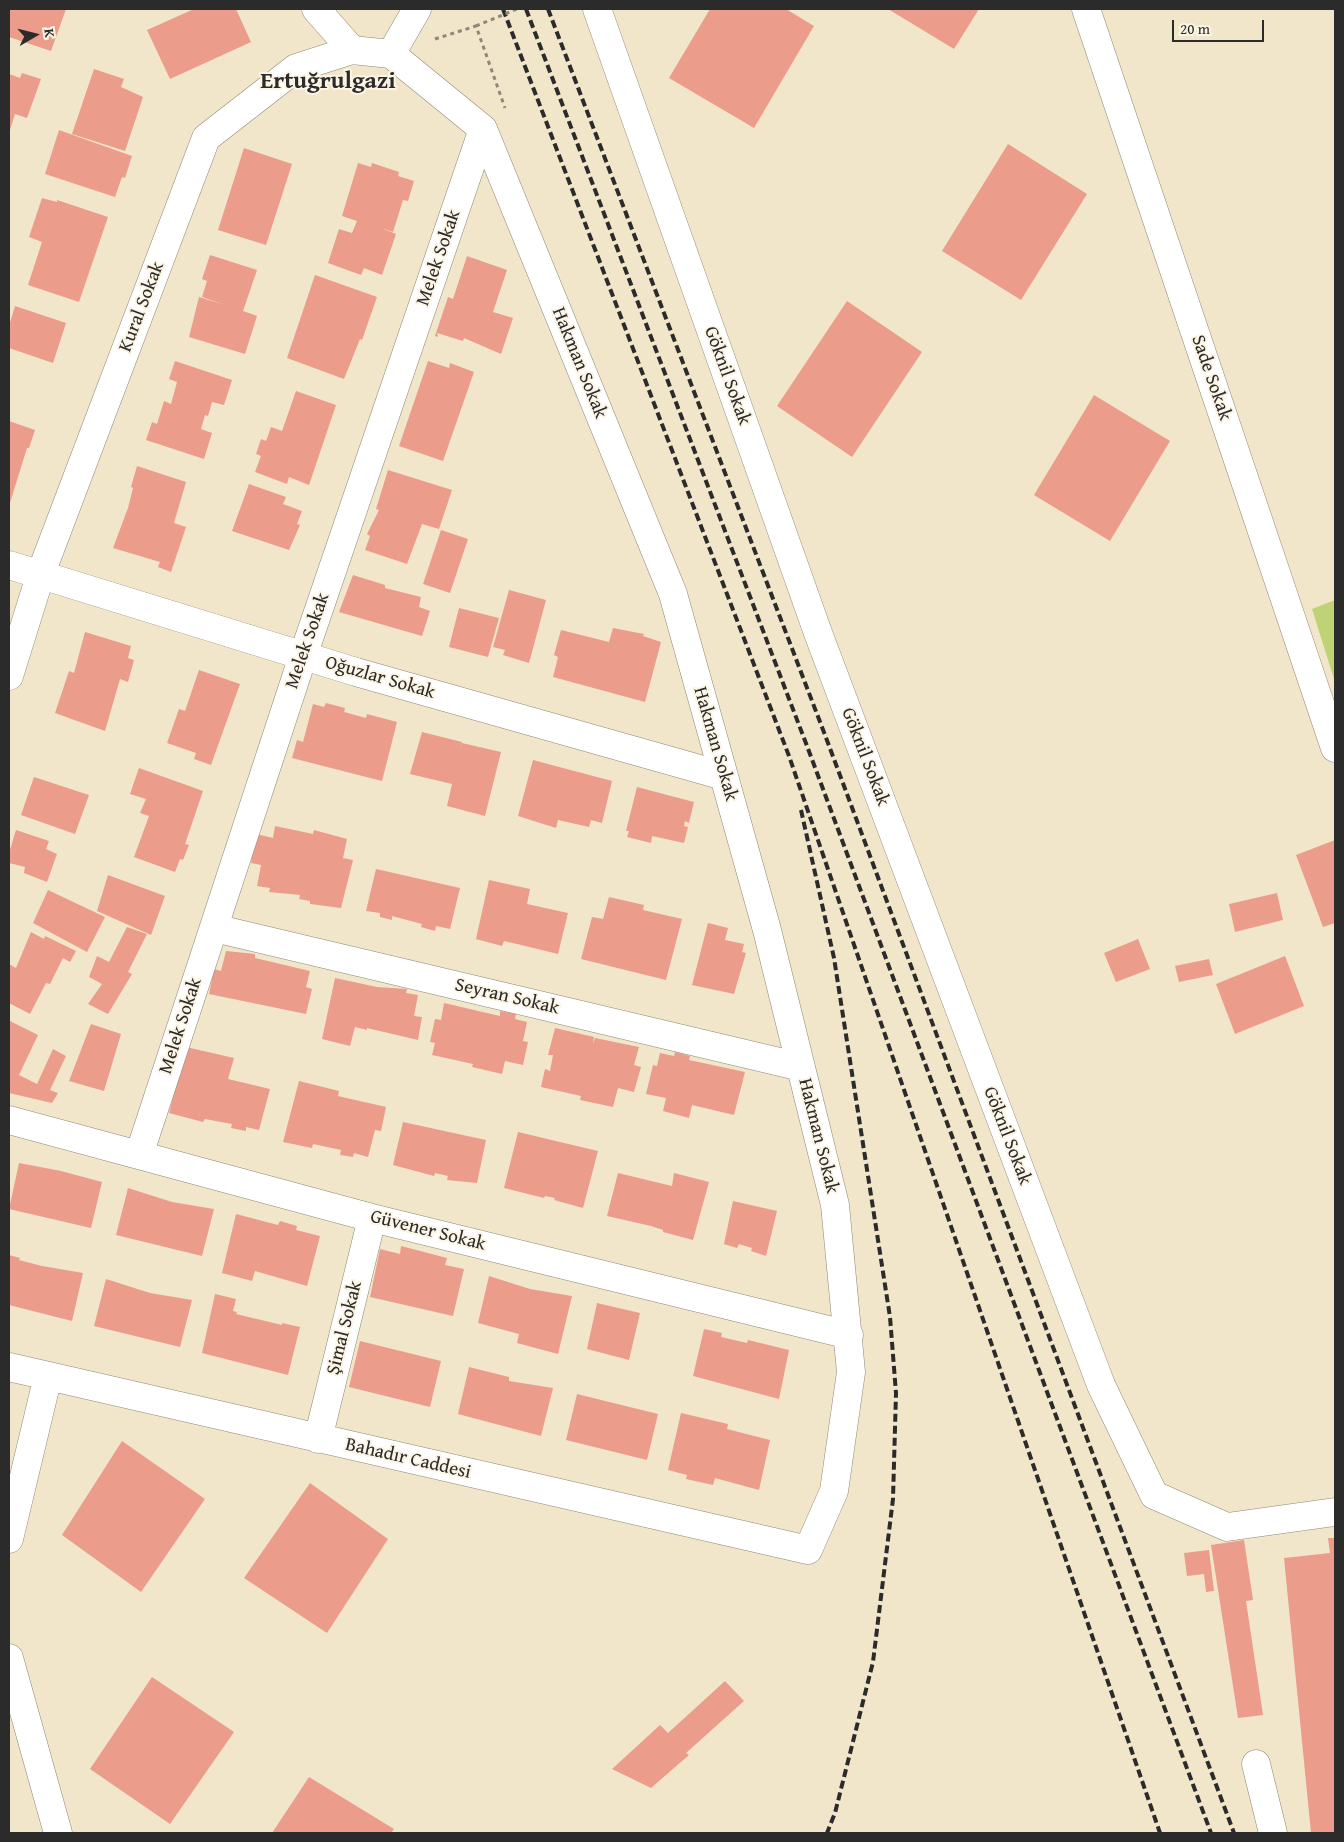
<!DOCTYPE html>
<html>
<head>
<meta charset="utf-8">
<style>
	body { margin:0 }
	#map { position:relative; width:1344px; height:1842px; overflow:hidden; background:#f2e6ca; font-family:"Gentium Book Plus",serif }
	canvas { display:block }
	.frame { position:absolute; inset:0; border:10px solid #2b2b2b; pointer-events:none }
	.north { position:absolute; left:10px; top:10px; width:50px; height:50px; -webkit-text-stroke:4px #fcf5e5; paint-order:stroke; rotate:82deg; font-size:14px; font-weight:700; line-height:20px; text-align:center; color:#2b2b2b }
	.north::after { content:''; display:block; margin:auto; width:18px; height:22px; background:#2b2b2b; clip-path:polygon(50% 0,100% 100%,50% 72%,0 100%) }
	.scale { position:absolute; left:1172px; top:20px; width:92px; height:22px; box-sizing:border-box; border:2px solid #2b2b2b; border-top:0; padding-left:6px; font-size:15px; line-height:18px; white-space:nowrap; color:#2b2b2b; -webkit-text-stroke:4px #fcf5e5; paint-order:stroke }
</style>
</head>
<body>
<div id="map">
<canvas width="1344" height="1842"></canvas>
<div class="frame"></div>
<div class="north">K</div>
<div class="scale">20 m</div>
</div>
<script>
const context = document.querySelector('canvas').getContext('2d');
context.lineJoin = 'round';
function fill(path, color) { context.fillStyle = color; context.fill(path, 'evenodd'); }
function trace(path, color, width, dash) { context.strokeStyle = color; context.lineWidth = width; context.lineCap = dash ? 'butt' : 'round'; context.setLineDash(dash || []); context.stroke(path); }
function label(font, color, halo, rows, align = 'center') {
  context.font = font + ' "Gentium Book Plus",serif'; context.lineWidth = 4; context.setLineDash([]); context.textBaseline = 'middle'; context.strokeStyle = halo; context.fillStyle = color; for (const [text, x, y, turn = 0] of rows) {
    context.save(); context.translate(x, y); context.rotate((+turn || 0) * Math.PI / 180); context.textAlign = isNaN(turn) ? turn : align; if (halo) context.strokeText(text, 0, 0); context.fillText(text, 0, 0); context.restore();
  }
}
const green = new Path2D(`
	M1335 600V682L1312 609Z`);
const building = new Path2D(`
	M9 9H66L51 51 9 37Z
	M194 9H236L251 42 170 79 147 30Z
	M710 9H786L814 26 754 128 669 78Z
	M888 9H979L954 49Z
	M94 69 124 79 121 87 143 97 125 151 72 134Z
	M22 73 41 79 27 118 15 114 9 133V74L20 78Z
	M59 130 132 156 125 178 122 177 115 197 45 174Z
	M1008 144 1087 194 1021 300 942 251Z
	M244 148 292 164 266 245 218 230Z
	M358 163 371 167 372 163 399 172 398 176 414 181 408 201 403 200 393 232 381 228 396 234 382 275 364 268 361 275 328 263 339 229 352 233 357 221 342 216Z
	M42 198 57 202V200L108 217 79 302 28 285 42 242 29 237Z
	M210 255 257 270 243 311 257 316 245 354 189 337 199 297 225 305 202 297 207 281 202 279Z
	M467 256 507 270 493 312 513 318 501 354 464 338 463 341 437 333 438 337 435 336 448 297 453 299Z
	M315 275 377 297 362 340 360 339 344 379 287 358Z
	M847 301 922 352 852 457 777 406Z
	M15 306 66 323 53 363 9 348V326Z
	M175 361 232 380 224 405 212 402 208 416 205 415 201 429 212 433 204 459 146 440 152 422 157 424 164 401 171 404 177 382 169 379Z
	M428 361 449 368 450 363 474 372 443 461 399 446Z
	M296 391 336 405 309 485 289 477 287 484 255 472 261 456 256 454 261 439 266 441 271 427 282 431Z
	M1094 395 1170 441 1110 541 1034 495Z
	M9 421 35 430 29 448H27L9 506Z
	M137 466 186 482 174 523 186 527 171 572 158 567 160 562 113 548 128 508 133 488 131 487Z
	M388 470 452 490 439 529 422 524 407 564 365 550 370 536 367 534 379 510 376 509Z
	M249 484 286 497 283 504 302 511 297 524 300 525 289 550 232 531Z
	M441 530 468 539 450 593 423 584Z
	M353 575 385 585V588L421 597 419 607 430 611 422 636 339 612Z
	M509 590 546 600 529 663 503 655 505 650 493 647Z
	M459 608 499 618 488 657 449 647Z
	M613 628 644 634 643 636 661 642 645 702 553 677 558 657 554 655 561 630 609 642Z
	M85 632 131 646 128 658 134 660 128 682 120 679 105 731 55 713 69 671 74 673Z
	M199 670 240 684 211 765 194 759 196 753 167 743 179 709 185 711Z
	M326 703 345 708 344 712 366 718 367 714 397 722 382 781 292 758 297 740 303 742 313 704 324 707Z
	M422 732 462 742 460 749 462 743 501 752 485 816 447 806 452 784 410 774Z
	M533 760 612 781 602 823 591 820 589 827 558 820 556 828 518 816Z
	M139 768 203 791 185 844 189 845 183 860 180 859 175 872 134 857 149 816 140 813 146 799 130 794Z
	M34 777 89 795 75 834 21 815Z
	M637 787 694 802 689 823 685 821 684 826 688 827 684 843 652 836 651 843 627 837 629 831H626Z
	M275 826 313 834 314 830 347 839 343 858 353 860 341 908 310 904V901L299 899 300 895 269 892 270 888 257 886 261 865 251 863 256 834 273 838Z
	M16 830 49 841 46 849 57 854 47 882 24 873 25 867 9 863V853Z
	M1335 840V923L1323 927 1296 855Z
	M376 869 460 888 450 929 436 926 435 931 421 927 422 924 392 916V920L380 917V913L366 911Z
	M108 875 165 896 151 935 97 911Z
	M489 880 530 889 527 904 568 913 558 954 517 944 504 941 502 946 476 939Z
	M48 890 105 917 87 952 33 923Z
	M1277 893 1283 920 1235 932 1229 904Z
	M609 897 644 905 643 910 682 919 666 980 581 959 592 917 603 919Z
	M708 923 728 928 725 940 744 944 742 952 746 953 734 994 692 985Z
	M127 927 147 934 128 972 132 974 108 1014 88 1004 102 984 89 977 97 956 109 962Z
	M31 932 44 939 45 936 76 951 70 962 63 958 50 984 46 983 30 1014 9 1003V964L16 968Z
	M1138 939 1150 969 1116 982 1104 953Z
	M226 951 255 954V958L310 971 306 987 312 989 306 1014 209 994 214 969 221 971Z
	M1285 956 1304 1006 1235 1034 1216 984Z
	M1209 959 1213 975 1179 982 1175 966Z
	M335 978 377 987 407 989 406 993 418 995 414 1016 422 1017 418 1040 367 1028V1030L355 1027 350 1046 322 1039Z
	M444 1003 500 1016V1011L516 1014 515 1019 527 1022 523 1041 528 1042 523 1065 505 1061 502 1074 472 1067 473 1064 432 1055 435 1043 430 1042 435 1019 441 1020Z
	M10 1021 38 1035 19 1075 37 1084 53 1049 66 1056 50 1090 58 1093 52 1103 9 1093Z
	M91 1024 121 1034 104 1091 69 1081Z
	M555 1028 594 1037 593 1044 595 1038 639 1047 634 1065 641 1067 634 1092 618 1088 613 1107 580 1100 581 1096 541 1087 545 1069 550 1071 553 1055H548Z
	M186 1047 234 1058 228 1079 270 1089 259 1130 246 1127V1131L231 1128 232 1124 205 1119 203 1122 169 1113Z
	M675 1052 690 1056 689 1060 745 1072 734 1115 692 1105 689 1118 663 1111 666 1098 646 1094 653 1065 657 1066 660 1053 674 1056Z
	M299 1081 339 1091 338 1096 386 1107 381 1131 375 1130 368 1157 354 1153 353 1157 340 1155 341 1150 313 1144 312 1148 283 1142Z
	M403 1122 486 1140 477 1183 447 1180 448 1176 435 1173 434 1176 393 1165Z
	M518 1132 598 1151 583 1208 554 1200 555 1198 545 1196 544 1198 504 1188Z
	M19 1163 61 1171 102 1182 91 1228 9 1209Z
	M618 1173 672 1186 674 1173 709 1182 693 1240 663 1232V1230L651 1226 607 1216Z
	M128 1188 172 1202 214 1209 202 1256 116 1235Z
	M733 1201 777 1211 766 1256 751 1251 752 1248 739 1244 737 1248 724 1244Z
	M236 1214 278 1225 280 1221 297 1226 296 1230 320 1236 307 1286 255 1271 252 1281 222 1273Z
	M401 1246 447 1258 445 1265 464 1269 453 1316 370 1297 380 1249 400 1254Z
	M9 1255 20 1258 19 1260 42 1266 83 1273 72 1321 9 1305Z
	M489 1276 530 1289 572 1296 558 1354 517 1343 519 1334 478 1323Z
	M106 1279 150 1293 192 1300 180 1347 94 1326Z
	M215 1294 236 1299 233 1311 237 1312 236 1314 282 1325V1323L300 1327 288 1375 202 1353Z
	M597 1303 640 1313 629 1360 587 1349Z
	M704 1329 722 1333 721 1337 747 1343 748 1340 789 1350 779 1399 693 1376Z
	M360 1341 441 1361 430 1407 349 1387Z
	M469 1367 509 1377V1381L553 1388 541 1436 458 1414Z
	M577 1394 658 1414 647 1460 566 1440Z
	M681 1413 728 1424 727 1429 770 1440 759 1490 715 1478 713 1485 686 1479 687 1475 668 1470Z
	M122 1441 205 1499 141 1592 62 1535Z
	M310 1483 388 1539 327 1633 244 1578Z
	M1328 1538H1335V1833H1311L1284 1558 1330 1553Z
	M1244 1540 1253 1600 1246 1601 1263 1715 1238 1718 1211 1545Z
	M1209 1550 1214 1591 1206 1592 1204 1574 1187 1576 1184 1553Z
	M152 1677 234 1732 170 1824 90 1769Z
	M725 1681 744 1701 686 1753 689 1755 651 1788 612 1769 660 1725 668 1733Z
	M309 1777 394 1829 391 1833H272Z`);
const path = new Path2D(`
	M435 39 476 26 505 108`);
const minor = new Path2D(`
	M316 9 352 50
	M597 9 818 633 1101 1385 1154 1495 1227 1527 1335 1512
	M1086 9 1335 748
	M9 565 356 672 724 776
	M9 676 41 573 206 138 296 68 352 50 391 54
	M214 928 801 1067
	M9 1120 372 1218 849 1335
	M139 1155 303 656 483 129
	M9 1367 808 1550 834 1491 851 1372 835 1205 767 930 673 594 483 129 391 54 417 9
	M318 1439 372 1218
	M9 1539 48 1376
	M9 1658 58 1833
	M1256 1764 1273 1833`);
const rail = new Path2D(`
	M503 9 789 756 1160 1833
	M526 9 807 746 1211 1833
	M548 9 825 735 1234 1833
	M801 810 834 958 890 1317 896 1393 893 1499 873 1662 835 1813 827 1833`);
const pathBridge = new Path2D(`
	M476 26 517 9`);
const streetNames = [
	["Melek Sokak",439,258,-71],
	["Kural Sokak",142,307,-69],
	["Hakman Sokak",579,363,68],
	["Göknil Sokak",727,376,70],
	["Sade Sokak",1211,378,71],
	["Melek Sokak",308,641,-71],
	["Oğuzlar Sokak",380,678,16],
	["Hakman Sokak",715,744,74],
	["Göknil Sokak",865,757,69],
	["Seyran Sokak",507,997,13],
	["Melek Sokak",181,1026,-72],
	["Hakman Sokak",818,1136,76],
	["Göknil Sokak",1007,1136,69],
	["Güvener Sokak",428,1231,14],
	["Şimal Sokak",345,1328,-76],
	["Bahadır Caddesi",408,1459,13]
];
const districtNames = [
	["Ertuğrulgazi",328,82]
];
fill(green, '#bed376');
fill(building, '#eb9c8b');
trace(minor, '#8e887a', 29);
trace(path, '#8e887a', 3, [4, 4]);
trace(minor, '#fff', 28);
trace(rail, '#2b2b2b', 4, [8, 4]);
trace(pathBridge, '#8e887a', 3, [4, 4]);
label('19px', '#2b2b2b', '#fcf5e5', streetNames);
label('bold 24px', '#2b2b2b', '#fcf5e5', districtNames);
</script>
</body>
</html>
